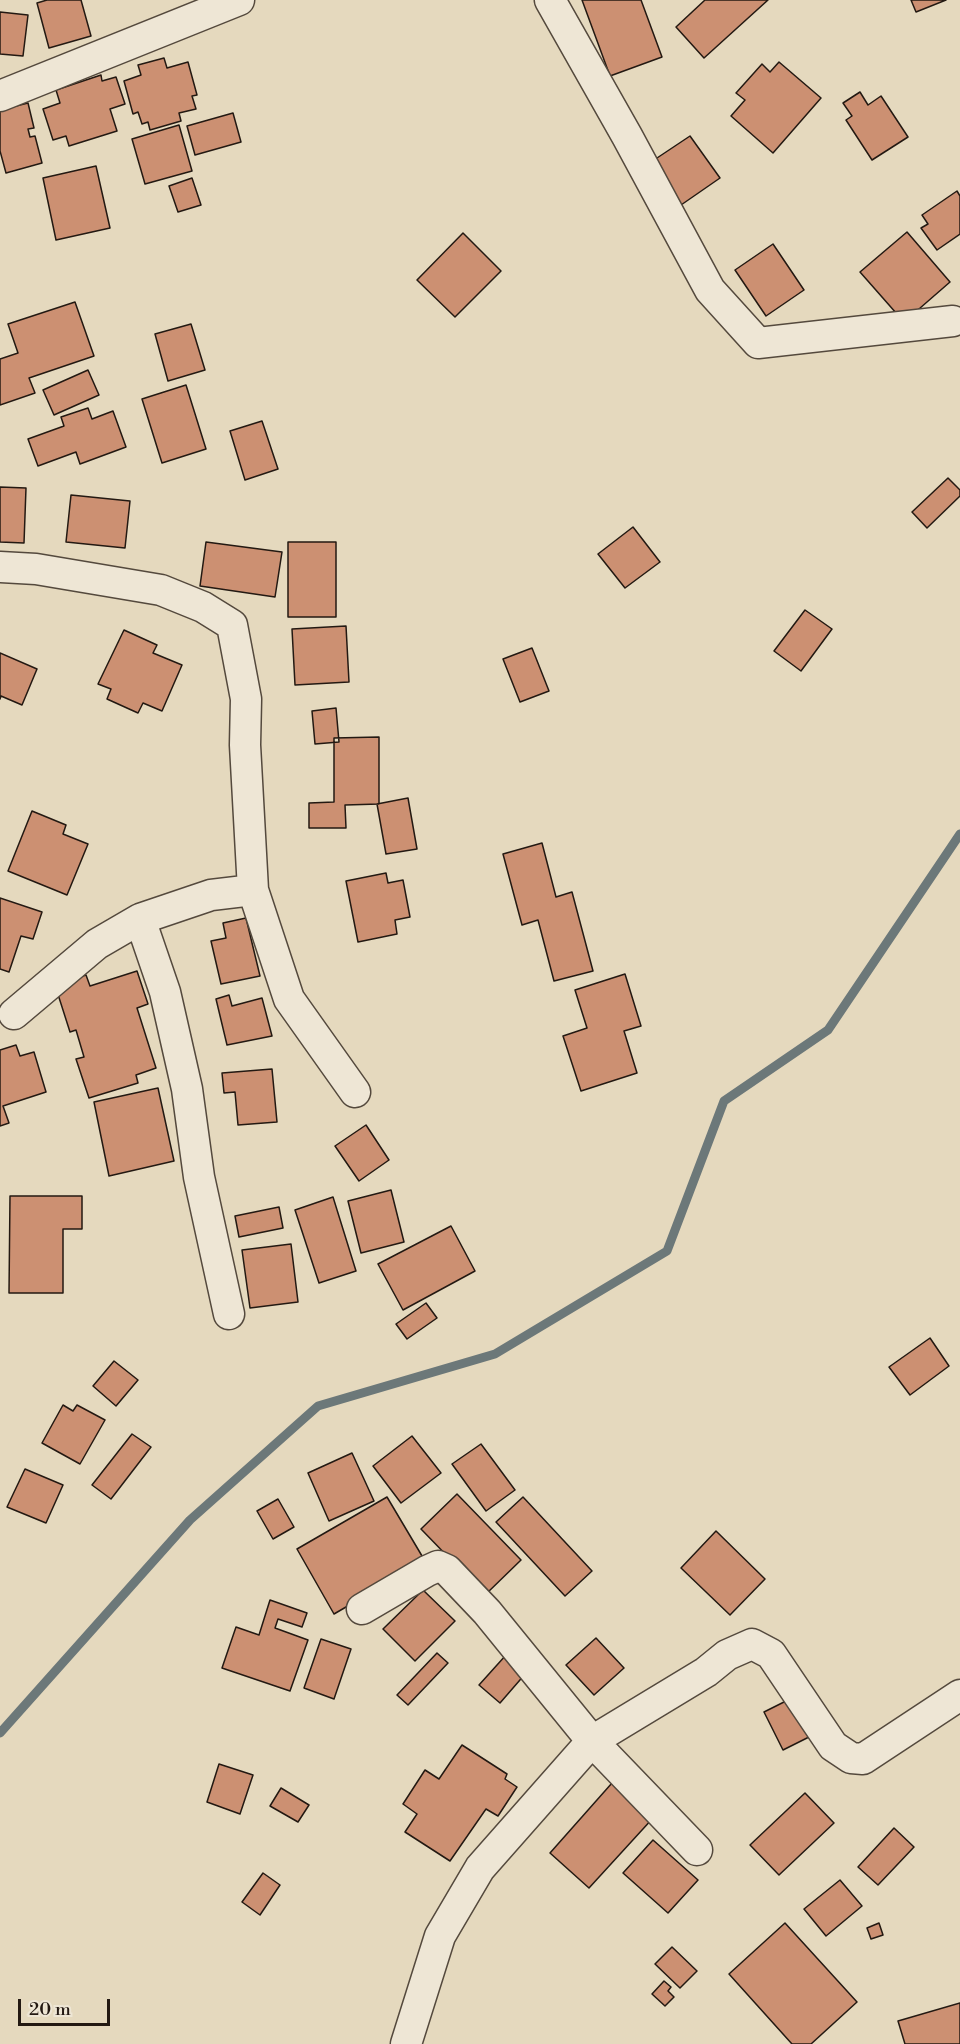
<!DOCTYPE html>
<html>
<head>
<meta charset="utf-8">
<style>
	body { margin:0 }
	#map { position:relative; width:960px; height:2044px; overflow:hidden; background:#e5d9be; font-family:"Libre Bodoni",serif }
	canvas { display:block }
	.scale { position:absolute; left:18px; top:1999px; width:92px; height:27px; box-sizing:border-box; border:3px solid #231912; border-top:0; padding-left:8px; font-size:18px; line-height:21px; white-space:nowrap; color:#231912; -webkit-text-stroke:4px #eee6d5; paint-order:stroke }
</style>
</head>
<body>
<div id="map">
<canvas width="960" height="2044"></canvas>
<div class="scale">20 m</div>
</div>
<script>
const context = document.querySelector('canvas').getContext('2d');
context.lineJoin = 'round';
function trace(path, color, width, dash) { context.strokeStyle = color; context.lineWidth = width; context.lineCap = dash ? 'butt' : 'round'; context.setLineDash(dash || []); context.stroke(path); }
function fill(path, color) { context.fillStyle = color; context.fill(path, 'evenodd'); }
const stream = new Path2D(`
	M0 1733 190 1520 318 1406 495 1354 667 1251 724 1101 828 1030 960 834`);
const building = new Path2D(`
	M47 0H81L91 36 49 48 37 3Z
	M582 0H641L662 57 610 76Z
	M705 0H768L704 58 676 27Z
	M911 0H946L916 12Z
	M0 12 28 15 23 56 0 54Z
	M164 58 167 68 188 62 197 95 192 96 196 109 179 113 181 121 150 130 148 122 142 124 138 112 133 114 124 81 141 75 138 65Z
	M779 62 821 98 773 153 731 116 745 100 736 93 762 64 770 72Z
	M101 75 102 81 116 77 125 104 110 109 117 131 69 146 66 136 53 140 43 109 60 103 56 90Z
	M860 92 868 105 881 96 908 137 872 160 846 120 852 116 843 103Z
	M28 103 34 128 28 129 30 137 35 136 42 163 6 173 0 151V110Z
	M233 113 241 142 195 155 187 126Z
	M179 125 192 171 145 184 132 139Z
	M690 136 720 178 681 205 651 162Z
	M96 166 110 228 56 240 43 178Z
	M192 178 201 205 178 212 169 186Z
	M957 191 960 196V234L937 250 921 228 928 224 922 215Z
	M907 232 950 282 904 322 860 272Z
	M463 233 501 271 455 317 417 280Z
	M773 244 804 290 766 316 735 270Z
	M75 302 94 356 29 378 35 393 0 405V359L18 353 8 324Z
	M191 324 205 370 168 381 155 334Z
	M88 370 99 395 54 415 43 390Z
	M186 385 206 449 162 463 142 399Z
	M88 408 92 419 113 411 126 447 80 464 76 452 38 466 28 439 64 426 61 417Z
	M262 421 278 469 245 480 230 431Z
	M948 478 960 490V496L927 528 912 512Z
	M0 487 26 488 24 543 0 542Z
	M71 495 130 501 125 548 66 542Z
	M633 527 660 562 625 588 598 554Z
	M206 542 282 552 275 597 200 586Z
	M288 542H336V617H288Z
	M805 610 832 629 801 671 774 651Z
	M346 626 349 682 295 685 292 629Z
	M124 630 157 645 153 653 182 665 162 711 143 703 138 713 107 699 111 689 98 684Z
	M532 648 549 691 520 702 503 659Z
	M0 653 37 669 22 705 1 696 0 699Z
	M336 708 339 742 315 744 312 711Z
	M379 737V804L345 805 346 828H309V803L334 802V738Z
	M408 798 417 849 386 854 377 804Z
	M32 811 66 825 63 834 88 844 67 895 8 871Z
	M542 843 556 897 572 892 593 971 554 981 538 920 522 925 503 854Z
	M386 873 388 883 403 880 410 917 395 920 397 934 358 942 346 881Z
	M0 898 42 912 33 939 21 936 9 972 0 969Z
	M246 918 260 976 221 984 211 941 226 938 223 923Z
	M137 971 148 1004 137 1008 156 1068 136 1075 138 1083 89 1098 76 1059 84 1057 76 1030 70 1032 55 985 86 975 90 986Z
	M625 974 641 1026 624 1031 637 1073 581 1091 563 1036 587 1028 575 990Z
	M229 995 232 1006 262 998 272 1036 227 1045 216 999Z
	M16 1045 20 1056 34 1052 46 1092 3 1106 9 1123 0 1126V1050Z
	M272 1069 277 1122 238 1125 235 1092 224 1093 222 1073Z
	M158 1088 174 1161 109 1176 94 1102Z
	M366 1125 389 1160 359 1181 335 1146Z
	M391 1190 404 1242 361 1253 348 1201Z
	M10 1196H82V1229H63V1293H9Z
	M333 1197 356 1271 319 1283 295 1210Z
	M279 1207 283 1228 239 1237 235 1216Z
	M451 1226 475 1271 403 1310 378 1264Z
	M291 1244 298 1302 250 1308 242 1250Z
	M426 1303 437 1318 407 1339 396 1324Z
	M930 1338 949 1366 910 1395 889 1367Z
	M114 1361 138 1380 116 1406 93 1386Z
	M63 1405 73 1411 77 1405 105 1420 80 1464 42 1443Z
	M132 1434 151 1447 111 1499 92 1485Z
	M412 1436 441 1473 401 1503 373 1466Z
	M481 1444 515 1490 486 1511 452 1464Z
	M352 1453 374 1501 329 1521 308 1473Z
	M25 1469 63 1485 46 1523 7 1507Z
	M457 1494 521 1560 485 1595 421 1529Z
	M387 1497 425 1561 334 1614 297 1549Z
	M523 1497 592 1571 565 1596 496 1522Z
	M278 1499 294 1527 273 1539 257 1511Z
	M716 1531 765 1579 730 1615 681 1568Z
	M423 1590 455 1621 415 1661 383 1629Z
	M270 1600 307 1613 302 1627 278 1619 275 1628 308 1640 290 1691 222 1668 236 1627 259 1635Z
	M596 1638 624 1668 594 1695 566 1665Z
	M321 1639 351 1649 334 1699 304 1688Z
	M437 1653 448 1663 408 1705 397 1695Z
	M506 1655 526 1673 500 1703 479 1685Z
	M792 1698 811 1736 783 1750 764 1712Z
	M462 1745 507 1774 505 1779 517 1787 498 1816 486 1809 450 1861 405 1832 417 1814 403 1804 425 1770 439 1779Z
	M219 1764 253 1775 240 1814 207 1802Z
	M612 1783 653 1818 589 1888 550 1853Z
	M281 1788 309 1805 298 1822 270 1806Z
	M805 1793 834 1823 779 1875 750 1845Z
	M894 1828 914 1847 878 1885 858 1867Z
	M653 1840 698 1880 668 1913 623 1873Z
	M263 1873 280 1885 260 1915 242 1902Z
	M840 1880 862 1906 826 1936 804 1909Z
	M785 1923 857 2002 811 2044H792L729 1974Z
	M879 1923 883 1935 871 1939 867 1928Z
	M672 1947 697 1971 680 1988 655 1964Z
	M664 1981 671 1987 668 1991 674 1997 665 2006 652 1994Z
	M960 2003V2044H905L898 2021Z`);
const minor = new Path2D(`
	M550 0 627 136 710 290 758 343 953 321
	M0 96 239 0
	M0 567 36 569 161 590 203 607 232 625 246 699 245 745 253 890 289 999 355 1092
	M14 1014 97 944 140 919
	M229 1314 199 1177 187 1089 165 992 140 919 211 895 253 890
	M362 1609 427 1571 438 1566 447 1570 487 1612 592 1741 697 1850
	M406 2044 440 1936 480 1868 592 1741 706 1672 727 1655 752 1644 771 1654 833 1746 851 1758 863 1759 960 1695`);
trace(stream, '#6c7879', 9);
fill(building, '#cc9072');
trace(building, '#231912', 1.5);
trace(minor, '#54493d', 33);
trace(minor, '#eee6d5', 30);
</script>
</body>
</html>
